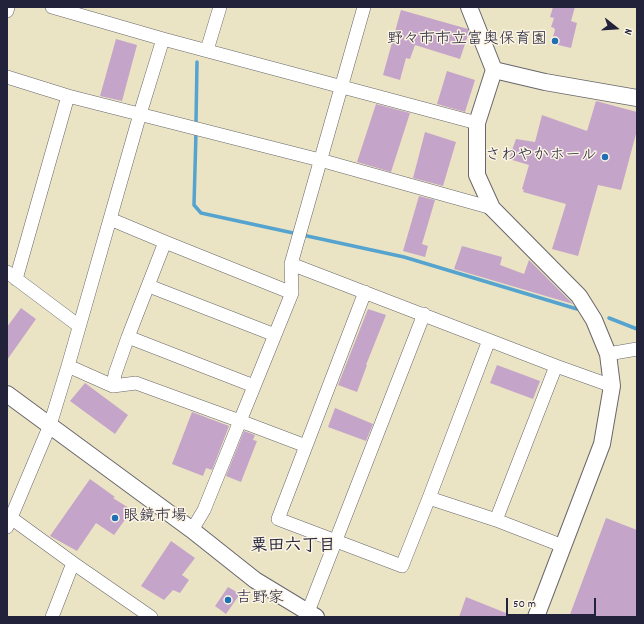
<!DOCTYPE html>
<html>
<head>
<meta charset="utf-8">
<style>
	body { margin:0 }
	#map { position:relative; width:644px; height:624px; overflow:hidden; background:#ebe4c4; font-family:Dekko,sans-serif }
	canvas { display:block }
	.frame { position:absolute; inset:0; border:8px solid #22223b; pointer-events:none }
	.north { position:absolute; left:596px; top:8px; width:40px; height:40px; -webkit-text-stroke:3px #fcf5e5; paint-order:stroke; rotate:107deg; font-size:11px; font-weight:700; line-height:16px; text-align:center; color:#22223b }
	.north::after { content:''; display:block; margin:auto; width:14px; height:18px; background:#22223b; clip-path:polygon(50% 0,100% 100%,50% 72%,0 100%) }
	.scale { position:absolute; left:506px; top:598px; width:90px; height:18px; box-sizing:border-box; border:2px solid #22223b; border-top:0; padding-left:5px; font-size:12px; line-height:14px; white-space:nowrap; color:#22223b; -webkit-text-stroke:3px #fcf5e5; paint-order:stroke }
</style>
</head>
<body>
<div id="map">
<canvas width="644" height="624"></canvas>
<div class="frame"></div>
<div class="north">N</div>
<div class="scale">50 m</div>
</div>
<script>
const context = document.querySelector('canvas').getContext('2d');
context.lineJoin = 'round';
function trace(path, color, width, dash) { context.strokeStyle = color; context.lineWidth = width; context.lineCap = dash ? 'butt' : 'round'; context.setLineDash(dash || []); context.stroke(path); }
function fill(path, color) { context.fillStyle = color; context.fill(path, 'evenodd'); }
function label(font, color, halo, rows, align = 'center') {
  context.font = font + ' Dekko,"Klee One",sans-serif'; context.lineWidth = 3; context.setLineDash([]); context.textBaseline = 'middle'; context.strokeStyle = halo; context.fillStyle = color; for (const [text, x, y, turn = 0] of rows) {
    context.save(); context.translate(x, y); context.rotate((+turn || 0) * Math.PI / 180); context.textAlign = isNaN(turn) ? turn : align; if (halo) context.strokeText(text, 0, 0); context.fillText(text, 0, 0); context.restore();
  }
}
const stream = new Path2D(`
	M196 122 197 62
	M196 132 194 205 201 213 404 257 577 309
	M609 318 637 329`);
const building = new Path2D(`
	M553 7H575L571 21 577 23 571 48 554 44 555 41 552 40 555 30 554 28 551 27 554 18 550 17Z
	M401 10 468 29 469 32 460 59 415 45 410 59 406 58 400 80 383 75Z
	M116 39 137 45 122 101 100 96Z
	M447 71 475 80 465 112 437 104Z
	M596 101 637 112V130L621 190 598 185 578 256 552 249 566 204 523 192 524 190 522 189 529 165 509 159 516 139 535 142 542 115 587 131Z
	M376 104 410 113 391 172 357 162Z
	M425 132 456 142 443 186 413 178Z
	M419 196 435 200 422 244 428 246 425 257 403 251Z
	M462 246 502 257 500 265 524 274 529 260 573 304 454 269Z
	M21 308 36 319 7 360V327Z
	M368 309 386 315 366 365H367L357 392 338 385Z
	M497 365 540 381 533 399 490 383Z
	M85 383 128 415 115 434 70 401Z
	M335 408 373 424 366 441 328 427Z
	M192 412 229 426 212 470 206 468 203 476 172 464Z
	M244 431 255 435 253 440 257 441 241 482 226 476Z
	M90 479 115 497 113 498 132 510 114 535 96 523 77 551 50 536Z
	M606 518 637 530V617H569Z
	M171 541 195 558 182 575 189 580 180 593 173 590 164 600 141 586Z
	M228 587 240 594 226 614 215 606Z
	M466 597 516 617H459Z`);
const minor = new Path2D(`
	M7 11 8 7
	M163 39 477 123
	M207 50 220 7
	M7 77 68 96 320 160 492 208
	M110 219 165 242
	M291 264 556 366 612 386
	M7 272 79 326
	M16 279 68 96
	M149 286 275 335
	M365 292 278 519 402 566 429 498 489 340
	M128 337 254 386
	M608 354 637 349
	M68 366 113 386 136 383 240 421 292 293 291 264 364 7
	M113 386 115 374 128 337 165 242 292 293
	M429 498 496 520 563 546
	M7 515 73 563 151 617
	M496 520 556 366
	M7 527 50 425 68 366 140 114 163 39 52 7
	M192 530 204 510 240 421 306 446
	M52 617 73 563
	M306 617 424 314`);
const tertiary = new Path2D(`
	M469 7 494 70
	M7 394 192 530 255 580 316 617
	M536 617 602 444 612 386 608 354 594 320 579 296 492 208 477 175V123L494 70 545 82 637 98`);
const markers = [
	[555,41,4,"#1f6fb2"],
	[605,157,4,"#1f6fb2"],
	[115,518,4,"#1f6fb2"],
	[228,600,4,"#1f6fb2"]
];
const poiNames = [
	["野々市市立富奥保育園",547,41],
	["さわやかホール",597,157],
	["眼鏡市場",123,518,"left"],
	["吉野家",236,600,"left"]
];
const neighbourhoodNames = [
	["粟田六丁目",293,548]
];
trace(stream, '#55a3cf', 3.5);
fill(building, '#c5a4c9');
trace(minor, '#68666b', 14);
trace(tertiary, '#68666b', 18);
trace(minor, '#fff', 13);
trace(tertiary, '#fff', 16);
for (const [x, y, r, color] of markers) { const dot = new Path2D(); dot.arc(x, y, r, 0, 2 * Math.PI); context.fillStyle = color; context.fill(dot); trace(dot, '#fcf5e5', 1.5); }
label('16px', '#22223b', '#fcf5e5', poiNames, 'right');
label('bold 17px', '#22223b', '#fcf5e5', neighbourhoodNames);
</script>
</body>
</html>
